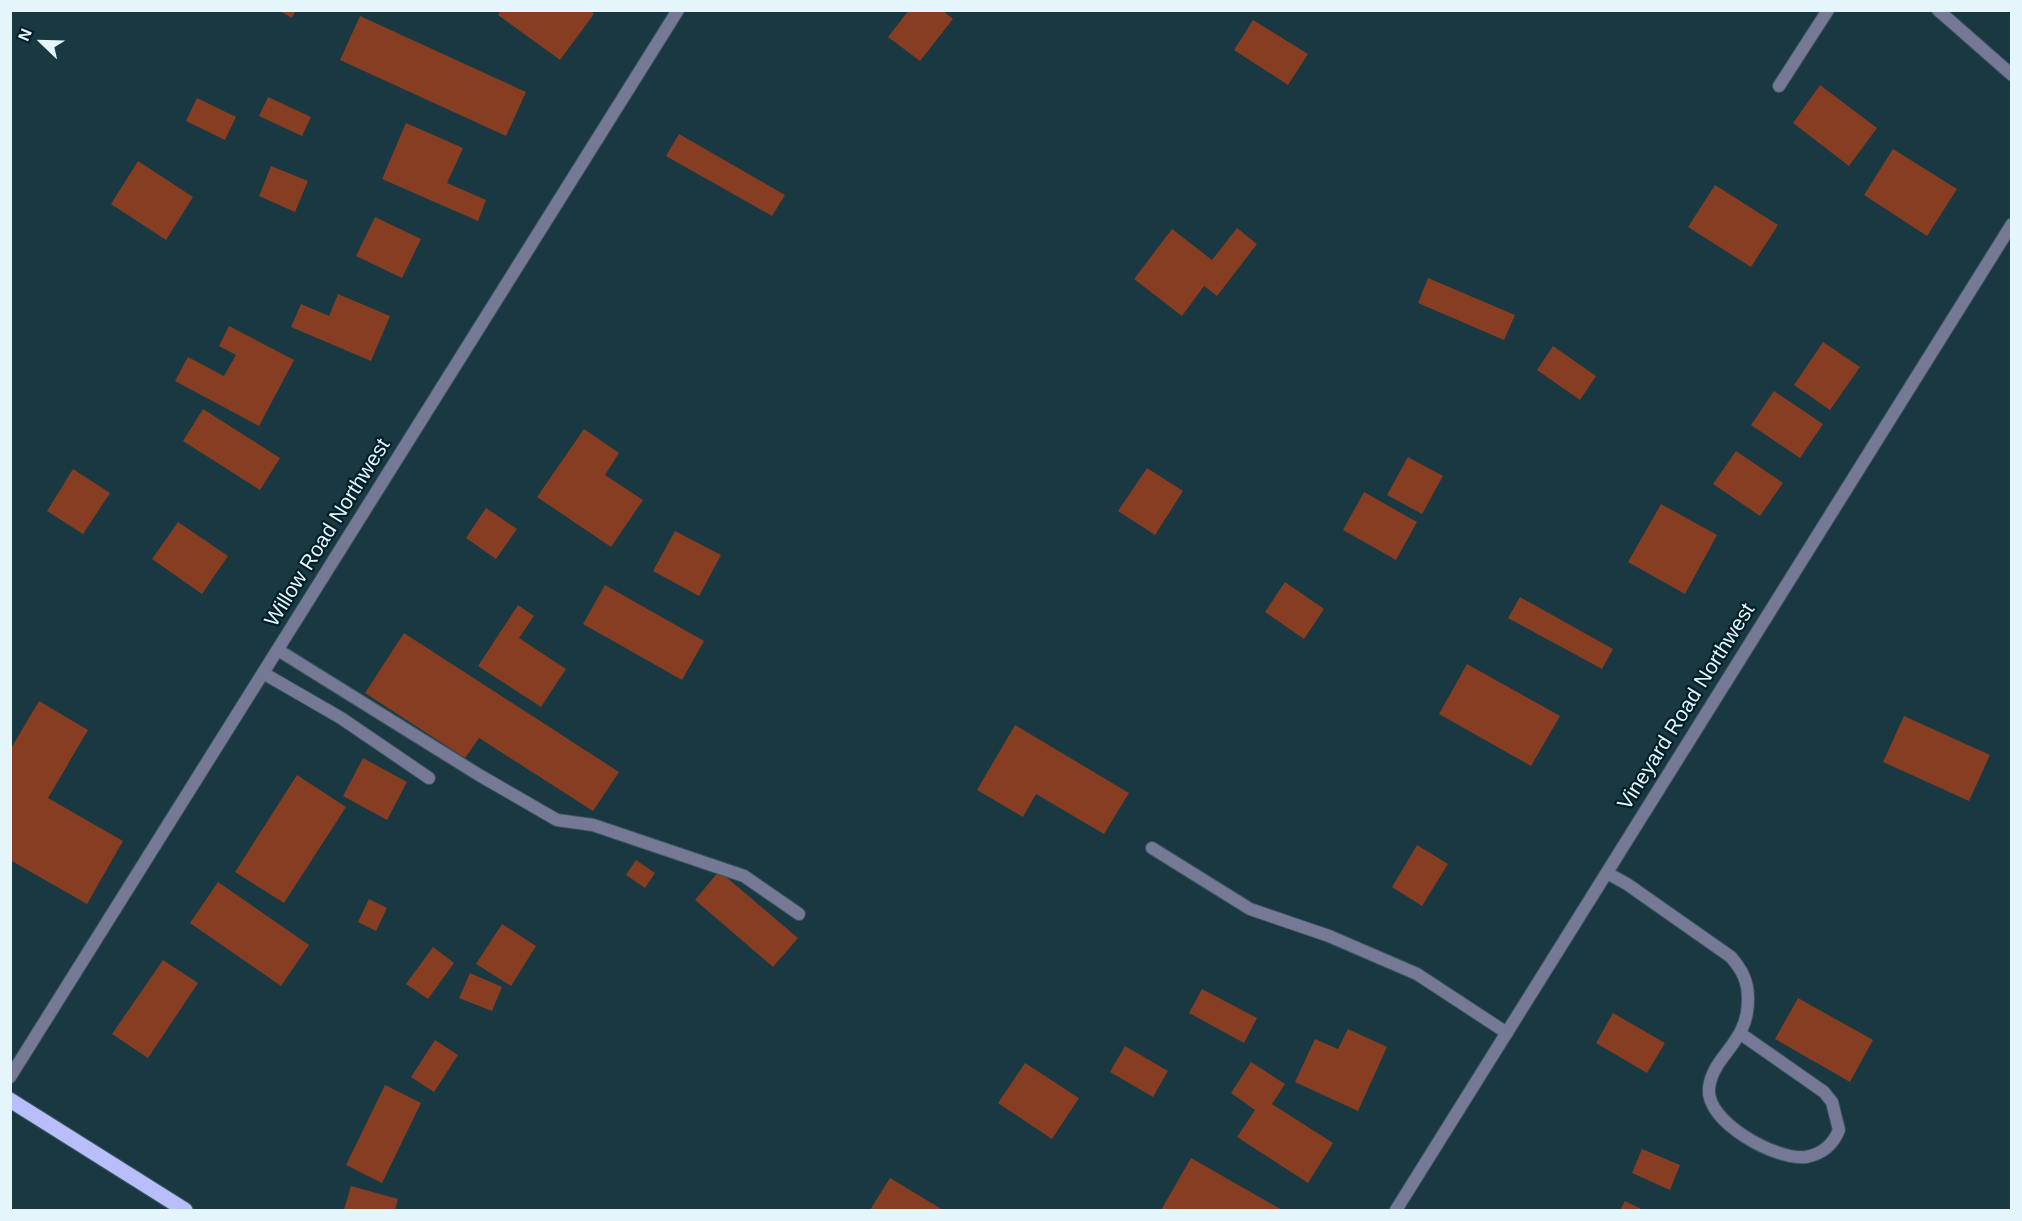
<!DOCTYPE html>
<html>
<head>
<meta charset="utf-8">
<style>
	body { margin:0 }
	#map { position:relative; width:2022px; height:1221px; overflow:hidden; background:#193841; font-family:Arial,sans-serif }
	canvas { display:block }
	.frame { position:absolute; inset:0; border:12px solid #e4f5fb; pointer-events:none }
	.north { position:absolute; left:12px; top:12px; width:60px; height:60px; -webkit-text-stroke:4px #001f28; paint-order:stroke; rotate:293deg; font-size:16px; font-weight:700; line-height:24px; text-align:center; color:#e4f5fb }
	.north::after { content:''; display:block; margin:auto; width:21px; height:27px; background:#e4f5fb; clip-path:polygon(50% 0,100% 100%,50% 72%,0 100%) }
</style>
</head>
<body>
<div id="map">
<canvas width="2022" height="1221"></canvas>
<div class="frame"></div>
<div class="north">N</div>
</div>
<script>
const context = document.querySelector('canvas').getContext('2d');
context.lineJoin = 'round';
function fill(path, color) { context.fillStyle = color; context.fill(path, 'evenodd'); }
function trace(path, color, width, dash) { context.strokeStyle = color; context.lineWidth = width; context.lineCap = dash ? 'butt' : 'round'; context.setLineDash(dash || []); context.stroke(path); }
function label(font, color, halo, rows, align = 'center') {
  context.font = font + ' Arial,sans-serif'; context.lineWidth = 4.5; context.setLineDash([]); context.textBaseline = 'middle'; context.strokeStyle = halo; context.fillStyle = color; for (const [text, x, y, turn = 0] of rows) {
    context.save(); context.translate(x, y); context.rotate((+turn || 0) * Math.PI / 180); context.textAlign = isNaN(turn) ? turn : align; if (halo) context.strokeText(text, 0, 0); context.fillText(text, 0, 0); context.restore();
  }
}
const building = new Path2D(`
	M278 10H296L292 18Z
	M501 10H590L594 14 560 60 498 15Z
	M909 10H942L953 19 920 61 888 37Z
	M360 16 526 92 506 136 340 60Z
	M1253 20 1308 54 1288 85 1234 50Z
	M1820 85 1877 128 1849 166 1793 123Z
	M268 97 311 117 302 136 259 116Z
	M197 98 236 117 225 140 186 121Z
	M406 123 463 148 447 183 486 200 478 221 382 179Z
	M679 134 785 195 772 216 666 156Z
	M1893 149 1957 189 1927 236 1864 195Z
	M138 161 193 197 166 240 111 204Z
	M271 166 308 181 295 212 259 196Z
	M1715 185 1778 225 1751 267 1688 227Z
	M375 217 421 239 402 278 356 256Z
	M1237 228 1257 244 1217 296 1204 286 1182 316 1134 279 1172 229 1212 260Z
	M1428 278 1515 315 1504 340 1418 303Z
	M338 294 390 316 371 361 291 327 301 304 329 316Z
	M229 326 294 360 259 426 175 381 188 357 224 376 236 355 219 346Z
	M1823 342 1860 367 1830 410 1794 385Z
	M1553 346 1596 376 1580 400 1537 370Z
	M1774 391 1823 424 1800 458 1751 425Z
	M203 409 280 458 260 490 183 441Z
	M584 429 619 453 605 475 643 500 611 547 537 497Z
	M1736 451 1783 483 1760 516 1713 484Z
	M1408 457 1443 476 1422 514 1387 495Z
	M1147 468 1183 491 1155 535 1118 511Z
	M73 469 110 493 83 534 47 511Z
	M1364 492 1417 522 1396 560 1343 530Z
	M1661 504 1717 535 1685 594 1628 562Z
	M486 508 517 529 496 559 466 538Z
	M178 522 228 556 202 594 152 559Z
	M675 531 721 555 699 596 653 571Z
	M1285 582 1324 609 1304 639 1265 612Z
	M605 585 704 641 682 680 583 624Z
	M1520 597 1613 649 1602 669 1508 618Z
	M518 605 534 616 519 638 566 669 541 707 478 666Z
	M404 633 619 772 593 811 479 738 465 758 365 693Z
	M1467 664 1560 716 1531 766 1439 714Z
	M39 701 88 730 48 798 123 841 87 904 10 860V750Z
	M1904 716 1990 755 1969 801 1883 762Z
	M1015 725 1129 793 1104 834 1036 794 1023 817 977 790Z
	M363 758 407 782 387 820 343 796Z
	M297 775 346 807 284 903 235 872Z
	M1417 845 1448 864 1422 906 1392 887Z
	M636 860 655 873 645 888 626 875Z
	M719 871 798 938 773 967 695 900Z
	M218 882 309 945 281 986 190 923Z
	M369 899 387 908 376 931 358 922Z
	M502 924 536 946 511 986 476 964Z
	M433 947 454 963 428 999 406 984Z
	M163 960 198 983 148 1058 112 1034Z
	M470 973 502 987 492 1011 459 998Z
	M1202 989 1257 1018 1244 1043 1189 1013Z
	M1798 998 1873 1040 1850 1082 1775 1039Z
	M1613 1013 1665 1043 1647 1073 1596 1043Z
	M1348 1029 1387 1047 1358 1111 1295 1082 1315 1039 1338 1049Z
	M435 1040 458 1055 434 1092 411 1077Z
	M1125 1046 1168 1071 1153 1097 1110 1072Z
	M1251 1062 1285 1084 1272 1104 1333 1143 1308 1183 1237 1137 1255 1110 1231 1093Z
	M1025 1063 1079 1098 1052 1139 998 1103Z
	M385 1085 421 1103 382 1183 346 1165Z
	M1642 1149 1680 1165 1670 1190 1632 1173Z
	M1191 1158 1282 1210H1161Z
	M890 1178 943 1210H870Z
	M351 1186 398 1199 395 1210H344Z
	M1625 1201 1643 1210H1620Z`);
const service = new Path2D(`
	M1938 10 2012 75
	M1779 86 1828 10
	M278 650 479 775 557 820 593 825 744 876 799 914
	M263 673 341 718 429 778
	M1152 848 1250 909 1329 936 1417 974 1507 1033
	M1607 873 1627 884 1731 957C1742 970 1748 981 1748 998 1749 1044 1713 1054 1709 1088 1705 1122 1777 1161 1806 1157 1822 1154 1833 1145 1839 1130L1832 1102 1824 1092 1741 1034`);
const minor = new Path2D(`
	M10 1077 678 10
	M1396 1210 2012 224`);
const primary = new Path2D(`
	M10 1100 185 1210`);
const streetNames = [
	["Willow Road Northwest",328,533,-58],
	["Vineyard Road Northwest",1687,707,-58]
];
fill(building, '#863d22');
trace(service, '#39565f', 14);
trace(minor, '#39565f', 14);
trace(primary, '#39565f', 17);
trace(service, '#767996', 12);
trace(minor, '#767996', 12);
trace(primary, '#b8befa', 15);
label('21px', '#e4f5fb', '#001f28', streetNames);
</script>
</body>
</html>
